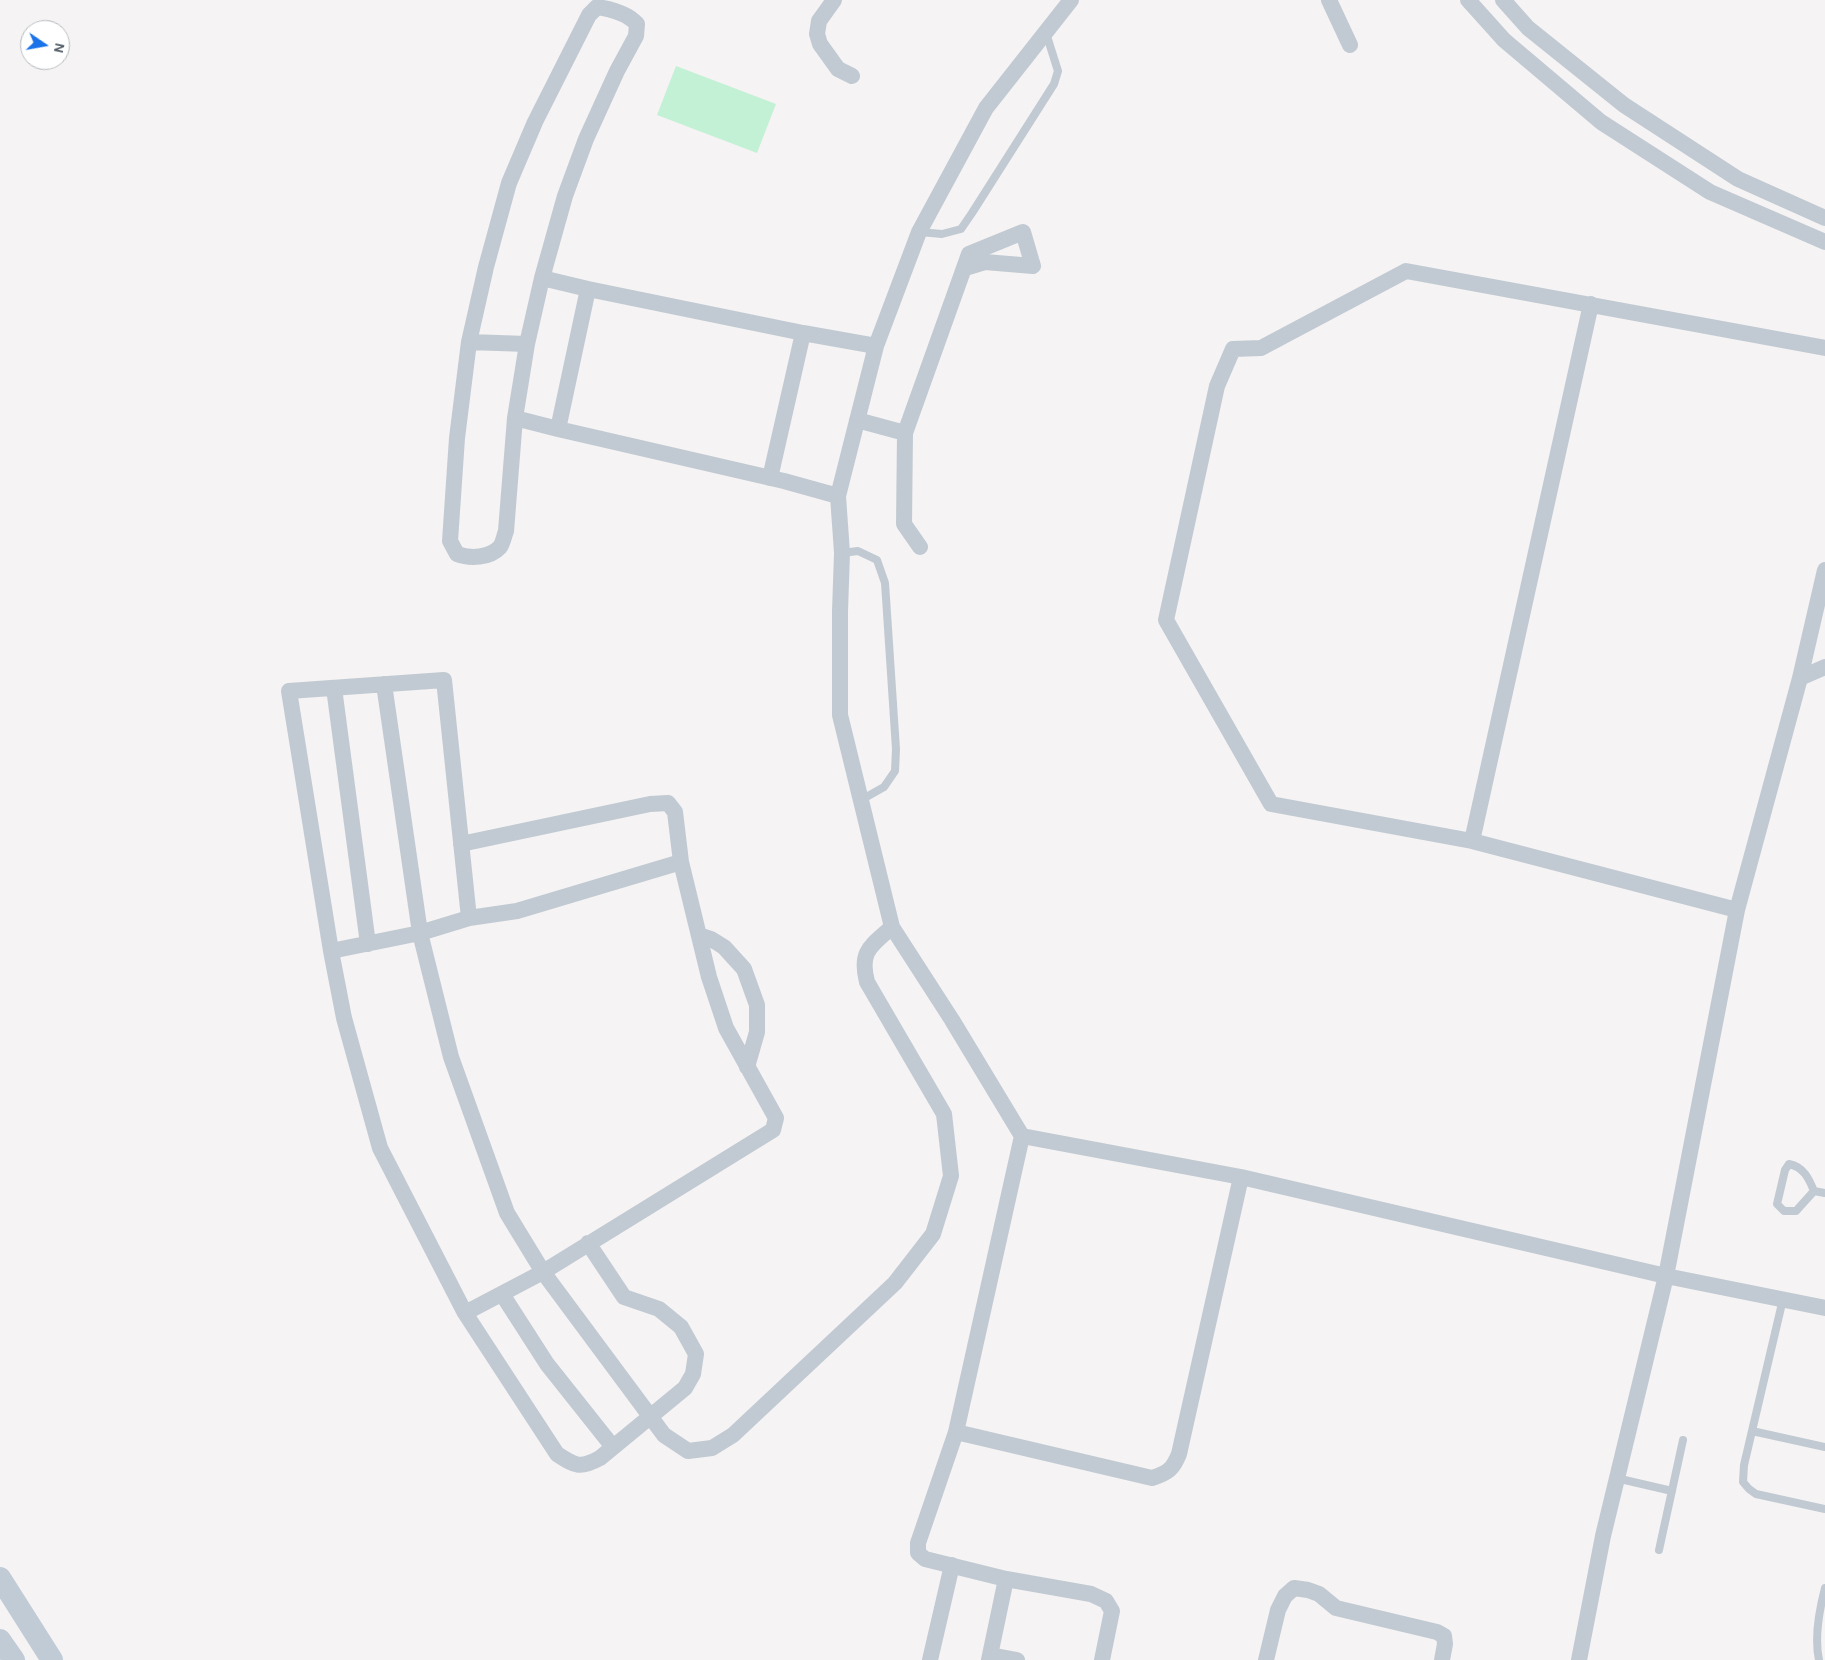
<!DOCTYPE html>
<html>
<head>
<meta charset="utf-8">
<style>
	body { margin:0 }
	#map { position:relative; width:1825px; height:1660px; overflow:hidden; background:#f5f3f3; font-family:Karla,sans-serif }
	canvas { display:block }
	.north { position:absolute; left:20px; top:20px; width:50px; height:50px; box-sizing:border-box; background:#fff; border:1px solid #b7bbc0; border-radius:50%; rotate:102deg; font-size:14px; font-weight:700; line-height:20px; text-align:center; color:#4a5661 }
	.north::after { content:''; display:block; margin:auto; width:18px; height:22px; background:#1a73e8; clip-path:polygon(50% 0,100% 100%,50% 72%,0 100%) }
</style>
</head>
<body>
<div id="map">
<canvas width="1825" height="1660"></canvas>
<div class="north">N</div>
</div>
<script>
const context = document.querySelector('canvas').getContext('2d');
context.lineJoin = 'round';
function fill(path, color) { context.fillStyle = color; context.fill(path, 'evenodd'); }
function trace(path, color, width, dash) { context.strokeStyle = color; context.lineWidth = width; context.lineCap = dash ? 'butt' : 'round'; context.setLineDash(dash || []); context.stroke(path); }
const green = new Path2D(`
	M676 66 776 104 757 153 657 115Z`);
const service = new Path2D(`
	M919 232 942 234 961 229 972 213 1054 84 1058 71 1046 33
	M842 553 858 551 877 560 885 583 896 749 895 771 884 787 861 800
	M1814 1191 1796 1211H1784L1777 1204 1785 1170 1789 1164C1804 1167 1809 1179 1814 1191L1825 1193
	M1783 1299 1744 1465 1743 1482 1749 1489 1756 1494 1825 1509
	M1752 1431 1825 1447
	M1616 1478 1672 1491
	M1659 1550 1683 1440
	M1819 1660C1814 1637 1819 1611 1825 1588`);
const minor = new Path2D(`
	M834 0 819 21 817 34 820 44 838 69 852 76
	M1071 0 986 108 919 232 876 346 838 496 842 553 840 611V715L892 927 952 1020 1022 1136 1241 1177 1666 1276 1737 910
	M1329 0 1350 45
	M1468 0 1504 40 1601 122 1710 192 1825 242
	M1503 0 1528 28 1624 105 1738 179 1825 218
	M597 7C611 9 627 13 637 24L636 36 617 71 586 139 565 196 542 278 527 344 515 418 506 531C504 536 503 543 500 547 490 558 470 559 457 554L450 541 457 438 469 342 486 267 509 183 535 122 589 15Z
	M542 278 588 289
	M469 342 527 344
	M1825 348 1406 271 1261 348 1233 349 1217 386 1166 620 1271 804 1472 841 1737 910 1800 678 1825 570
	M515 418 558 429
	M857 420 905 433 904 524 920 547
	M905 433 969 254 1023 232 1033 266 985 262 965 268
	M770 478 803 333
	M838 496 784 481 558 429 588 289 803 333 876 346
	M1800 678 1825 667
	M384 684 420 933 451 1057 507 1213 543 1272 664 1435 688 1451 712 1448 733 1435 895 1283 933 1234 951 1176 944 1114 867 982C859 951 871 946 892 927
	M334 688 368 944
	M1472 841 1591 304
	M461 844 650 804 668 803 675 812 681 862 709 977 726 1028 776 1118 773 1130 543 1272 465 1313
	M699 935 711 939 724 947 744 969 757 1005V1032L747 1067
	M331 951 289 691 444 680 469 918
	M588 1243 624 1297 659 1309 681 1327 696 1354 693 1374 685 1388 600 1458C580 1469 575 1466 557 1454L465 1313 380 1148 344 1018 331 951 420 933 469 918 517 911 681 862
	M502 1294 547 1364 613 1447
	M956 1432 1152 1478C1168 1473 1173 1469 1179 1454L1241 1177
	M1006 1579 1091 1594 1106 1601 1112 1611 1102 1660
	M990 1655 1017 1660
	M930 1660 952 1565
	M989 1660 1006 1579 925 1559 918 1553V1543L956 1432 1022 1136
	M1266 1660 1278 1610 1285 1596 1294 1588 1308 1590 1319 1594 1336 1608 1437 1632 1444 1636 1445 1644 1442 1660
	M1579 1660 1603 1536 1666 1276 1825 1308`);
const secondary = new Path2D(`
	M0 1578 52 1660
	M0 1640 14 1660`);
fill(green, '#c3f1d5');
trace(service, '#c1cad2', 8);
trace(minor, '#c1cad2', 16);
trace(secondary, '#c1cbd6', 22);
</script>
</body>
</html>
